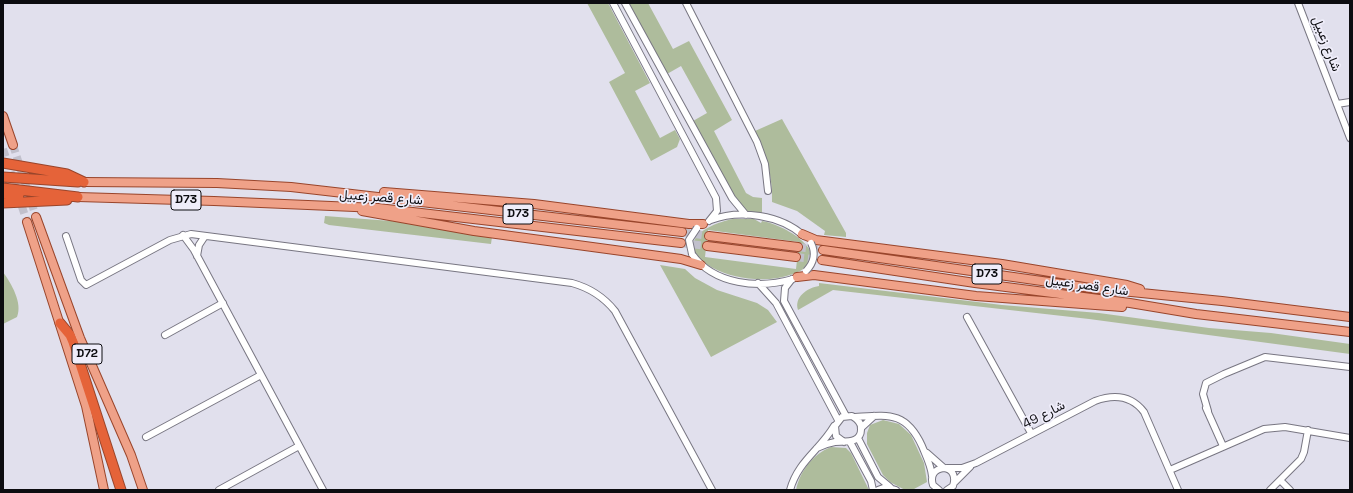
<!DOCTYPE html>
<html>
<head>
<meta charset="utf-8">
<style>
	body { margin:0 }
	#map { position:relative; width:1353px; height:493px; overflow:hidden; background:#e1e0ed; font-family:"Space Grotesk",sans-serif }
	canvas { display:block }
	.frame { position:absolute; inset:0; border:4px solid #0c0c10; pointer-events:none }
</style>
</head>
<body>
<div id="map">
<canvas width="1353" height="493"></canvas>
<div class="frame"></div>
</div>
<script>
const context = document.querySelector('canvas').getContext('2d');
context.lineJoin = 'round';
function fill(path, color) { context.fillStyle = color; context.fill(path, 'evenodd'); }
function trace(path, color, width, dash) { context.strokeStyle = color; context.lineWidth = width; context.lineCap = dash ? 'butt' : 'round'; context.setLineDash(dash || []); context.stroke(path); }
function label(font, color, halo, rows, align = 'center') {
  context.font = font + ' "Space Grotesk",Vazirmatn,sans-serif'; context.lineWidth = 3.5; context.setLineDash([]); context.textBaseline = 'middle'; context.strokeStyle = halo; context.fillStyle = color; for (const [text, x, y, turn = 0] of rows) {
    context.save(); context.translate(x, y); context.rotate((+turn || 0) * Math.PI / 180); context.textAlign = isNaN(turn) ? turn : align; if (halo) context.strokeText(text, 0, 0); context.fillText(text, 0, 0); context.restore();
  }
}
const green = new Path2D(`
	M587 3H608L650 83 635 91 660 138 675 130 680 139 677 147 651 161 609 82 625 73Z
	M628 3H648L673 49 689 41 732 120 714 131 746 193 753 197 762 198V214L750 213 740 207 693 121 707 113 681 66 667 74Z
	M782 119 846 233V237L824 235 825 231 797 211 772 202C773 177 766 154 755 131Z
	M325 216 404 222 492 237 491 244 329 225 324 223Z
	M733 219H754L761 223 762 221C786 225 840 257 793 274 769 283 735 280 713 268 672 245 703 225 733 219ZM708 230 799 242 796 269 705 257Z
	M660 265 685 269 695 278 717 290 757 303 768 310 777 322 711 357Z
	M3 272C11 283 23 303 17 317L3 324Z
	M819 283 1002 305 1099 313 1209 328 1271 333 1350 344V354L1089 319 833 290 798 310C794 297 807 288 819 286Z
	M883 420 899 424 911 435 924 463 927 482 914 489 905 490 890 482 883 475 867 444V433L870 425Z
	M831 447 846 448 851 453 869 490H796C800 471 813 454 831 447Z`);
const majorTunnel = new Path2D(`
	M13 145 36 217
	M3 149 27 222
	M682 232 709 236
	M681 243 707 246
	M798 247 823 250
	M796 257 822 260`);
const minor = new Path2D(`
	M613 3 716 198 717 211 709 221
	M625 3 732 198 746 215
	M686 3 757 142 765 164 768 191
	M1298 3 1350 138
	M1337 104 1350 102
	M711 220C740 209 781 215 804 236
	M183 235 194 250 323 490
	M66 236 81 280 86 285 170 240 191 234 572 283C590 288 603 296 615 311L712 490
	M692 254C714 285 759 289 793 279
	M197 256 199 245 205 236
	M792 279 785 288 784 301 846 416
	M758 283 776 303 838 420
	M967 317 1031 433
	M165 335 223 303
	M1206 408 1223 446
	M1208 411 1203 394 1206 383 1224 374 1265 357 1350 367
	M855 417C888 415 906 411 922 446 926 456 931 465 932 476
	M861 428 874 416
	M146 437 261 375
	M858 438 878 477 890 487
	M850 442 871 481 873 490
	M817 448C823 445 829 443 835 442 845 441 862 444 861 428 861 422 857 419 852 416L842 417 835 426 836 436 844 442
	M927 453 944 468
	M947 468H962L976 463 1095 401C1114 394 1131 395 1144 412L1178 490
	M1170 470 1264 429 1285 427 1350 438
	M1280 480 1290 490
	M954 483 970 467
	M219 490 299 446
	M790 490C798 461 820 450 834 426
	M878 490 886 487 896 490
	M939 490 933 485C930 476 934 469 944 468 953 469 956 477 953 486L947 490
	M1270 490 1301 459 1304 452 1308 430`);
const major = new Path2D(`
	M3 116 13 145
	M84 182 217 183 291 187 682 232
	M384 192 534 204 689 224H703
	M78 197 214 201 378 208 681 243
	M362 211 474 231 681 259 701 265
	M36 217 80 338 131 455 143 490
	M27 222 86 406 104 490
	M802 234 816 240 1002 264 1127 285 1140 289
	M709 236 798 247
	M707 246 796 257
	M823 250 1091 288 1222 301 1350 317
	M822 260 975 283 1130 303 1196 314 1350 332
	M797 277 814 275 976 296 1122 307`);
const highway = new Path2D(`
	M3 163 67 174 84 182
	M3 177 78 182
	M3 188 78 197
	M3 194 19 195
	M3 203 67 200
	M60 323 70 335 73 342 121 490`);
const minorBridge = new Path2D(`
	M692 254 689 240 697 228
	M806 271C814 263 816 253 811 243`);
const shields = [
	[186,200,30],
	[518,214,30],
	[987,274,30],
	[87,354,30]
];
const shieldNames = [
	["D73",186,200],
	["D73",518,214],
	["D73",987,274],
	["D72",87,354]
];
const streetNames = [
	["شارع زعبيل",1326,44,69],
	["شارع قصر زعبيل",381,198,4],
	["شارع قصر زعبيل",1087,286,8],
	["شارع 49",1044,415,-27]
];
fill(green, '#aebc9c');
trace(majorTunnel, '#c1c0cc', 8, [8, 4]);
trace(minor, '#787682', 8);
trace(major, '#99452b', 10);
trace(highway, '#99452b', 11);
trace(minor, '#fff', 6);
trace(major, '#efa188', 8);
trace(highway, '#e56339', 9);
trace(minorBridge, '#787682', 8, []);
trace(minorBridge, '#fff', 6);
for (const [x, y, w] of shields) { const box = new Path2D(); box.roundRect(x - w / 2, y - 10, w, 20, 3); context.fillStyle = '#efedfa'; context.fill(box); trace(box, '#0c0c10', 1); }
label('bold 12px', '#0c0c10', null, shieldNames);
label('13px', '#0c0c10', '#efedfa', streetNames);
</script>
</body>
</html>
